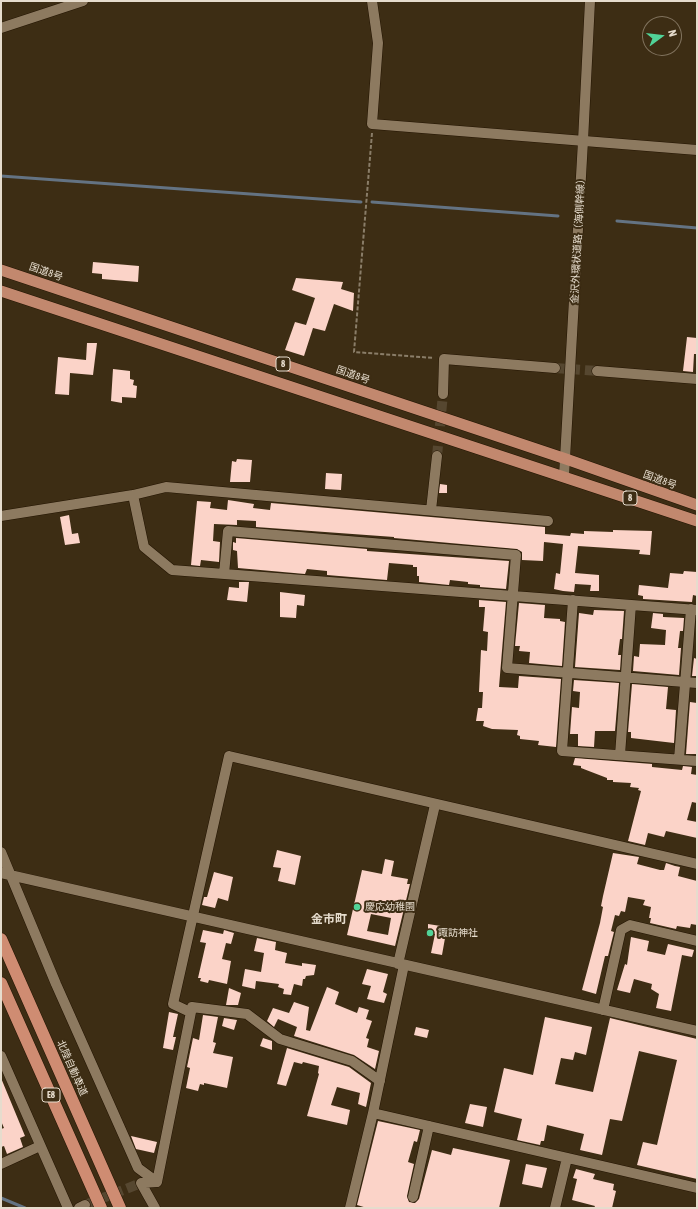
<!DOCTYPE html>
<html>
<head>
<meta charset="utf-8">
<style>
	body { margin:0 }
	#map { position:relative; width:698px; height:1209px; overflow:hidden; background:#3d2d14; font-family:"Asap Condensed",sans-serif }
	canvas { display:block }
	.frame { position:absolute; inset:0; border:2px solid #e6dccd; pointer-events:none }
	.north { position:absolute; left:642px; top:16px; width:40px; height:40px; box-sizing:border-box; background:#3d2d14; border:1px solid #81735e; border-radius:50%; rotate:75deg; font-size:11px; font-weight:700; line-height:16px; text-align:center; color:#e6dccd }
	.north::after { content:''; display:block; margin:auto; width:14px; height:18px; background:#51d398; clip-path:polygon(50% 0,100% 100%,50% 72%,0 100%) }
</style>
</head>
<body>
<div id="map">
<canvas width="698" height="1209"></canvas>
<div class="frame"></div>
<div class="north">N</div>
</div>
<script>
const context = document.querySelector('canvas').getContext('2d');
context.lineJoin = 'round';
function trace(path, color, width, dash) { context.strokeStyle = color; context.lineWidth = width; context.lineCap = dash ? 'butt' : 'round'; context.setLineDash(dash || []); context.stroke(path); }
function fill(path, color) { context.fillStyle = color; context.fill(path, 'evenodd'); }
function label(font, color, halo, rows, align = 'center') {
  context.font = font + ' "Asap Condensed","Noto Sans JP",sans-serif'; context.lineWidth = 4; context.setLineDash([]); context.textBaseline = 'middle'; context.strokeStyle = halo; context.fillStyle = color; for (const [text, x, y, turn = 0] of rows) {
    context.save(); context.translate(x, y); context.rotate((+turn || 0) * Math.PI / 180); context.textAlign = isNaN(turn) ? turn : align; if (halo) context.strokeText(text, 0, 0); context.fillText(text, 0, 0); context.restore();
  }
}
const stream = new Path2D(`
	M1 176 361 202
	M372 202 558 216
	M617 221 697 228
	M1 1198 25 1208`);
const building = new Path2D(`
	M93 262 139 266 138 282 102 279V274L92 273Z
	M296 278 343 282 341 289 354 293 353 311 334 304 325 331 313 328 304 356 285 350 295 322 306 325 315 298 292 290Z
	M687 337 697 338V354H694L693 372 683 371Z
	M87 343H97L93 375 70 373 69 395 55 394 58 357 86 360Z
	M113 369 130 371V379L134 380 133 385 137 386 136 398 122 397V403L111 401Z
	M237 459 252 460 250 482H230L232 461 236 462Z
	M326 473 342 474 341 490 325 489Z
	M440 484 447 485V493H439Z
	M228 500 254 504 253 508 270 510 271 503 545 527V534L570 536 571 533 584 534V531L613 532V530L652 531 650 555 639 554 640 550 578 546 575 573 599 575V591H590L591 585 575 584 574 592 563 591 554 589 556 573 560 574 563 544 544 542 543 561 522 560V552L517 549 394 538V537L256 527V521L237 520V525L214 524 213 541 220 542 219 562 201 560 200 566 191 565 197 501 211 502 210 508 227 510Z
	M69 515 72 534 78 533 80 543 65 545 60 517Z
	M236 538 367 549V551L509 561 506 589 480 587V585L468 584V582L450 580 449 585 419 582V576H417V567H413V565L389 563 387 580 327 575V571L307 569 305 574 238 568 237 551 233 550V542L236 543Z
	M684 571 697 572V596L693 595 692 602 643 599V596L638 595 639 585 668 588 670 573 683 574Z
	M239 582H249L247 602 227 600 229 587 239 588Z
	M280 592 305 595 304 606 297 605 296 618 280 617Z
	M479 600 506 602 499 687 518 688 519 676 561 679 556 747 538 745 539 741 520 739V736L517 735 518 730 492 729 483 726 484 721H476L478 708H482L483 692H479L481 650 487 651 488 632 483 631 485 607H479Z
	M519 603 545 605 544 618 560 619V621L565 622 562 666 529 663 530 652 519 651 520 646H515Z
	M594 610 624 611 622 639H620L618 655H621L620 670 575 667 579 613 593 615Z
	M653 613 663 614V617L684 618 683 631H680L678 648H681L679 675 633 671 634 656 639 657 640 644 665 645 666 630 651 628Z
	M694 658 697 659V676H692Z
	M574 680 619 683 615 731H595L594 747 578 746V734H570L572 707 579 708 580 692 573 691Z
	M632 684 668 687 666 709 676 710 674 743 631 738V732H628Z
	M690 702 697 703V754H686Z
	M575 758 652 764V767L682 770 683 766 692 767 691 774 697 775V803L692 802 687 820 697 822V838L666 831 664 837 648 833 645 845 628 841 641 791 638 790 639 788 630 787 631 783 613 782V780H607V778L581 768V766L573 765Z
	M277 850 301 856 295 885 278 881 281 868 273 867Z
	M613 853 639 857 637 864 660 870H664L666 863 675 866 680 867 678 876 697 881V925L691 924 690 928 677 926 676 929 650 923 651 918H649L651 907 643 905 645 900 628 897 625 912 621 911 619 916 615 915 611 931 614 932 608 956H605L596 994 582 990 600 923 603 907 601 906 603 896Z
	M385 859 394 861 391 876 408 879 407 884H410L395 946 347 935 362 870 382 874ZM371 914 391 918 388 935 367 931Z
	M214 872 233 877 228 901 218 898 215 908 202 905 204 897H207Z
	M428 924 447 927 442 955 431 953 435 934 428 933Z
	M203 930 223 934 224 930 234 933 231 944 226 943 222 959 231 961 227 984 209 980 208 983 200 981 201 978H198L206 943 200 942Z
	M631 937 649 941 647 951 665 955 668 944 694 950 692 957 682 955 671 1011 656 1008 659 994 651 989 652 984 634 979 630 993 617 990 625 964 627 965Z
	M257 938 276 942 275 950 287 953 285 963 302 966V963L316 965 314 975 306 976 305 979H303L302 986 294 984 291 995 283 994 284 989 278 987 279 984 256 981 255 989 242 986 245 969 261 972 264 953 254 951Z
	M367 969 388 974 383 992 387 994 384 1003 367 999 371 986 362 984Z
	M327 987 339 992 335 1004 357 1013 359 1007 369 1010 366 1019 372 1021 366 1038 369 1039 367 1047 379 1051 375 1069 354 1055 294 1036 297 1027 278 1019 274 1027 267 1021 273 1008 289 1013 294 1002 309 1007 306 1030 310 1031Z
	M229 988 241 993 238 1005H226Z
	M169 1012 178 1014 173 1037H176L173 1050 163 1048Z
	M203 1015 218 1017 213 1042 216 1043 213 1053 233 1057 227 1088 204 1083V1085L200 1084 198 1091 186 1088 190 1068 187 1067 193 1038 199 1040Z
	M545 1017 592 1027 586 1055 575 1052 573 1060 561 1058 555 1084 593 1092 610 1018 697 1039V1179L637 1165 643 1142 657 1145 677 1060 639 1051 622 1121 610 1119 602 1155 580 1150 584 1134 547 1125 544 1141H541L540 1145 517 1140 522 1119 494 1112 504 1068 533 1075Z
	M224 1018 237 1020 234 1030 222 1026Z
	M416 1027 429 1030 427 1038 414 1035Z
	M263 1038 272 1041V1050L260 1046Z
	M287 1048 349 1067 371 1083 366 1107 358 1104 360 1093 337 1087 331 1105 350 1110 347 1125 307 1116 319 1074 318 1073 319 1066 303 1062 302 1064 294 1062 286 1086 277 1084Z
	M1 1078 25 1136 20 1138 23 1147 7 1154 4 1146 1 1147V1129L4 1128 1 1121Z
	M470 1104 487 1107 483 1127 465 1123Z
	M378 1121 420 1130 417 1142 414 1141 408 1162 414 1164 407 1196 409 1202 415 1203 419 1199 432 1150 451 1155 453 1148 510 1160 499 1208H367L357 1205Z
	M131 1136 157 1142 154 1153 136 1149Z
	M526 1164 547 1168 542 1188 522 1184Z
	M576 1169 595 1174 593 1179 614 1184 613 1190 616 1191 612 1208H594L595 1206 572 1200 577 1179 573 1178Z`);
const minorTunnel = new Path2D(`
	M555 368 597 371
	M437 456 443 394
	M85 1205 141 1183`);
const path = new Path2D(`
	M372 133 354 352 434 358`);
const minor = new Path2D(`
	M372 1 378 43 372 124 697 150
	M1 28 83 1
	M597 371 697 379
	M443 394 444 359 555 368
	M133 495 144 547 172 570 697 610
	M431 510 437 456
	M1 516 133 495 166 487 548 521
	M224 574 228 531 516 555 507 668 697 683
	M573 600 562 751 697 761
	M620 755 631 605
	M679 759 691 609
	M1 852 56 984 138 1168 157 1182
	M1 873 697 1031
	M398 964 435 805
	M603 1010 621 930 630 925 697 941
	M190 1012 173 1004 229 756 697 864
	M1 1056 68 1208
	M373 1113 697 1188
	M1 1164 40 1146
	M157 1182 192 1007 247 1014 280 1039 352 1061 380 1081
	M413 1197 429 1126
	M79 1208 85 1205
	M155 1208 141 1183 157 1182
	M350 1208 373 1113 404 965
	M555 1208 567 1158`);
const secondary = new Path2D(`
	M564 476 583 141 590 1`);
const trunk = new Path2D(`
	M1 270 566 459 697 505
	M1 291 697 521`);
const motorway = new Path2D(`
	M1 939 120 1208
	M1 983 101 1208`);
const markers = [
	[357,907,4,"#51d398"],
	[430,933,4,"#51d398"]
];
const shields = [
	[283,364,14],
	[630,498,14],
	[51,1095,18]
];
const shieldNames = [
	["8",283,364],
	["8",630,498],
	["E8",51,1095]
];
const streetNames = [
	["金沢外環状道路（海側幹線）",578,239,-87],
	["国道8号",46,272,19],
	["国道8号",353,375,19],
	["国道8号",660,480,20],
	["北陸自動車道",72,1068,66]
];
const poiNames = [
	["慶応幼稚園",365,907],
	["諏訪神社",438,933]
];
const quarterNames = [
	["金市町",329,919]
];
trace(stream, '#647383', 3);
fill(building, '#fbd3c8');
trace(minorTunnel, '#564730', 10, [10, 5]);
trace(minor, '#231400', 11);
trace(secondary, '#231400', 11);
trace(trunk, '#231400', 12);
trace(motorway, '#231400', 13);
trace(path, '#8a7d68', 2, [4, 2]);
trace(minor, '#8d7a60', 10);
trace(secondary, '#8d7a60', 10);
trace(trunk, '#c2886e', 11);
trace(motorway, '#cf8c72', 12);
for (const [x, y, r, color] of markers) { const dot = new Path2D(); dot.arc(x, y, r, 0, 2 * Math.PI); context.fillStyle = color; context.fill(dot); trace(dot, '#3d2d14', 1.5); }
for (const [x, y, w] of shields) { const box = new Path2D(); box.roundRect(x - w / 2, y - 7, w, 14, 3); context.fillStyle = '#3d2d14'; context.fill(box); trace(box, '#e6dccd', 1); }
label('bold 9px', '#e6dccd', null, shieldNames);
label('10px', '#e6dccd', '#3d2d14', streetNames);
label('10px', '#e6dccd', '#3d2d14', poiNames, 'left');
label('bold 12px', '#e6dccd', '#3d2d14', quarterNames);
</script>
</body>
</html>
